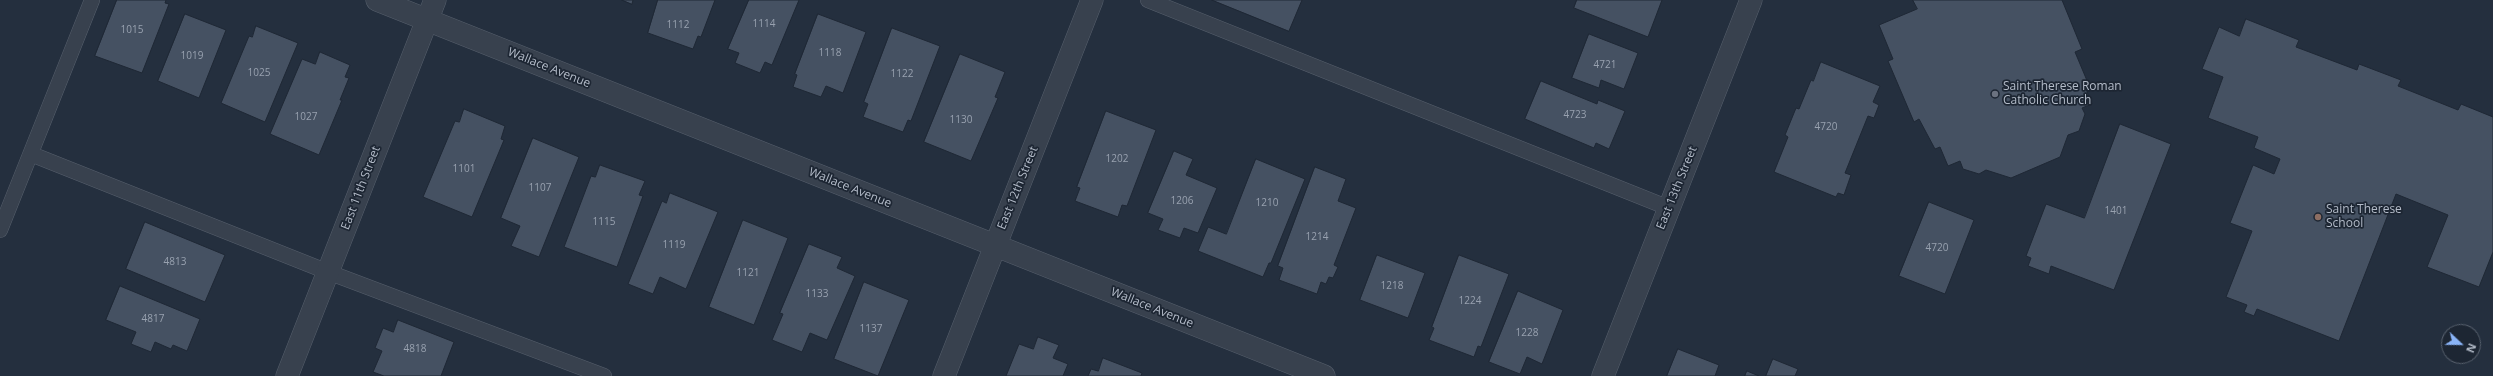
<!DOCTYPE html>
<html>
<head>
<meta charset="utf-8">
<style>
	body { margin:0 }
	#map { position:relative; width:2493px; height:376px; overflow:hidden; background:#242f3e; font-family:"Open Sans",sans-serif }
	canvas { display:block }
	.north { position:absolute; left:2441px; top:324px; width:40px; height:40px; box-sizing:border-box; background:#1d2633; border:1px solid #59626f; border-radius:50%; rotate:112deg; font-size:11px; font-weight:700; line-height:16px; text-align:center; color:#b4bcc9 }
	.north::after { content:''; display:block; margin:auto; width:14px; height:18px; background:#8ab4f8; clip-path:polygon(50% 0,100% 100%,50% 72%,0 100%) }
</style>
</head>
<body>
<div id="map">
<canvas width="2493" height="376"></canvas>
<div class="north">N</div>
</div>
<script>
const context = document.querySelector('canvas').getContext('2d');
context.lineJoin = 'round';
function fill(path, color) { context.fillStyle = color; context.fill(path, 'evenodd'); }
function trace(path, color, width, dash) { context.strokeStyle = color; context.lineWidth = width; context.lineCap = dash ? 'butt' : 'round'; context.setLineDash(dash || []); context.stroke(path); }
function label(font, color, halo, rows, align = 'center') {
  context.font = font + ' "Open Sans",sans-serif'; context.lineWidth = 3.5; context.setLineDash([]); context.textBaseline = 'middle'; context.strokeStyle = halo; context.fillStyle = color; for (const [text, x, y, turn = 0] of rows) {
    context.save(); context.translate(x, y); context.rotate((+turn || 0) * Math.PI / 180); context.textAlign = isNaN(turn) ? turn : align; if (halo) context.strokeText(text, 0, 0); context.fillText(text, 0, 0); context.restore();
  }
}
const building = new Path2D(`
	M117 0H166L165 3 169 4 142 73 95 56Z
	M622 0H633L632 4Z
	M658 0H715L701 37 698 36 693 49 648 33Z
	M749 0H799L772 65 765 62 760 73 735 63 739 53 728 49Z
	M1212 0H1302L1289 31Z
	M1577 0H1662L1648 37 1574 8Z
	M1913 0H2062L2082 49 2075 52 2088 83 2084 84 2092 104 2082 108 2085 114 2079 131 2068 135 2060 157 2011 178 1986 170 1979 174 1963 169 1960 161 1948 166 1940 147 1935 149 1919 119 1914 122 1888 61 1893 59 1879 25 1917 9Z
	M185 14 226 30 199 98 158 81Z
	M818 14 866 32 843 93 826 86 821 97 793 87 797 75 795 74Z
	M2246 19 2299 40 2296 47 2357 70 2359 64 2401 80 2398 86 2458 110 2461 104 2493 117V252L2479 287 2427 267 2448 215 2396 194 2339 341 2257 309 2254 316 2244 312 2247 305 2226 297 2252 231 2230 223 2253 165 2274 174 2280 159 2254 148 2258 137 2208 118 2223 77 2202 69 2219 27 2239 36Z
	M256 26 298 43 265 122 221 103 249 36 252 37Z
	M892 28 940 46 911 121 908 120 903 132 863 117 868 104 864 102Z
	M1589 34 1638 53 1624 89 1601 80 1599 88 1572 78Z
	M320 52 350 65 345 77 349 78 340 100H342L319 155 270 134 302 59 315 64Z
	M960 54 1005 72 995 97 998 98 971 161 924 142Z
	M1821 62 1880 86 1873 102 1879 105 1874 118 1868 116 1845 173 1851 175 1844 195 1838 193 1836 197 1774 172 1788 137 1785 135 1796 108 1799 109 1811 80 1813 81Z
	M1541 81 1597 104 1598 100 1625 111 1609 149 1596 143 1594 148 1525 119Z
	M464 109 505 126 501 139 504 140 472 217 423 197 455 121 459 122Z
	M1106 111 1156 130 1127 206 1122 205 1118 217 1075 201 1080 188 1077 187Z
	M2120 124 2171 144 2114 290 2051 266 2049 274 2028 266 2031 258 2026 256 2046 204 2084 218Z
	M533 138 579 157 539 257 511 246 520 226 501 218Z
	M1174 151 1193 159 1186 175 1217 188 1198 233 1184 228 1180 238 1158 230 1163 219 1148 213Z
	M1256 159 1305 179 1271 263H1269L1263 277 1198 251 1208 227 1226 234Z
	M600 165 645 181 639 195 643 196 617 267 564 247 591 176 595 177Z
	M1315 167 1346 179 1338 201 1356 208 1334 265 1338 267 1333 278 1329 277 1326 284 1321 282 1317 294 1279 280 1283 268 1278 266Z
	M670 193 718 212 686 289 660 277 653 294 628 284 662 201 666 203Z
	M1929 202 1974 220 1945 294 1899 276Z
	M743 220 788 238 754 325 709 307Z
	M145 222 225 255 205 302 126 269Z
	M809 244 842 257 837 268 855 276 827 340 810 333 802 352 772 340 783 314 780 313Z
	M1377 255 1425 273 1408 318 1360 300Z
	M1459 255 1509 274 1481 347 1478 346 1474 357 1429 340 1434 328 1432 327Z
	M864 282 909 300 878 376 834 359Z
	M120 286 200 319 187 351 173 345 171 349 155 342 151 352 131 344 136 332 106 320Z
	M1518 291 1563 310 1542 364 1527 357 1520 374 1489 362Z
	M398 320 454 342 441 376H384L373 372 382 351 375 348 383 328 393 332Z
	M1038 337 1059 345 1053 358 1068 364 1063 376H1006L1019 344 1033 349Z
	M1678 349 1719 365 1715 376H1667Z
	M1103 358 1142 373 1141 376H1088L1091 369 1098 371Z
	M1773 359 1798 369 1795 376H1766Z
	M1747 371 1759 376H1745Z`);
const service = new Path2D(`
	M1148 0 1669 208
	M31 154 328 272 604 376
	M0 230 92 0`);
const minor = new Path2D(`
	M377 0 1324 376
	M287 376 435 0
	M944 376 1092 0
	M1603 376 1751 0`);
const markers = [
	[1995,94,4,"#6b7280"],
	[2318,217,4,"#8d6e63"]
];
const numberNames = [
	["1114",764,24],
	["1112",678,25],
	["1015",132,30],
	["1118",830,53],
	["1019",192,56],
	["4721",1605,65],
	["1025",259,73],
	["1122",902,74],
	["4723",1575,115],
	["1027",306,117],
	["1130",961,120],
	["4720",1826,127],
	["1202",1117,159],
	["1101",464,169],
	["1107",540,188],
	["1206",1182,201],
	["1210",1267,203],
	["1401",2116,211],
	["1115",604,222],
	["1214",1317,237],
	["1119",674,245],
	["4720",1937,248],
	["4813",175,262],
	["1121",748,273],
	["1218",1392,286],
	["1133",817,294],
	["1224",1470,301],
	["4817",153,319],
	["1137",871,329],
	["1228",1527,333],
	["4818",415,349]
];
const streetNames = [
	["Wallace Avenue",549,68,22],
	["East 11th Street",361,188,-69],
	["Wallace Avenue",850,188,22],
	["East 12th Street",1018,188,-68],
	["East 13th Street",1677,188,-68],
	["Wallace Avenue",1152,308,22]
];
const poiNames = [
	["Saint Therese Roman",2003,87],
	["Catholic Church",2003,101],
	["Saint Therese",2326,210],
	["School",2326,224]
];
fill(building, '#455162');
trace(building, '#1f2835', 1);
trace(service, '#565f6c', 16);
trace(minor, '#565f6c', 23);
trace(service, '#38414e', 15);
trace(minor, '#38414e', 22);
for (const [x, y, r, color] of markers) { const dot = new Path2D(); dot.arc(x, y, r, 0, 2 * Math.PI); context.fillStyle = color; context.fill(dot); trace(dot, '#1d2633', 1.5); }
label('10px', '#98a1af', null, numberNames);
label('12px', '#b4bcc9', '#1d2633', streetNames);
label('12px', '#b4bcc9', '#1d2633', poiNames, 'left');
</script>
</body>
</html>
